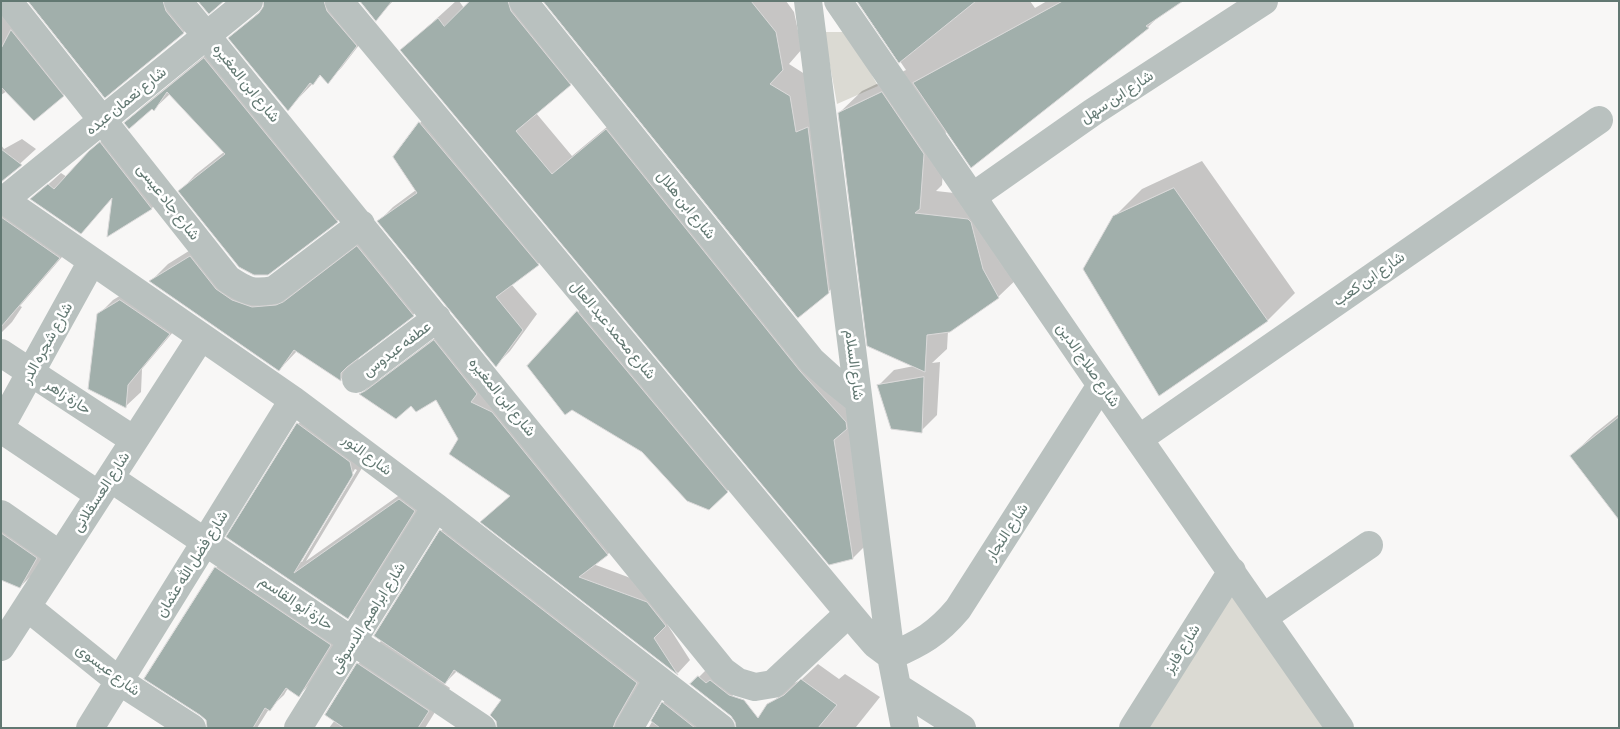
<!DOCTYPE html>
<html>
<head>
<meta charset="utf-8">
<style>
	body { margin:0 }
	#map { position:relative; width:1620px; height:729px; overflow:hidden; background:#f8f7f6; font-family:"Alegreya Sans",sans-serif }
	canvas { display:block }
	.frame { position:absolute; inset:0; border:2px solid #627872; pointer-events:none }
</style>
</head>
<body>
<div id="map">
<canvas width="1620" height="729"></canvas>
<div class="frame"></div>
</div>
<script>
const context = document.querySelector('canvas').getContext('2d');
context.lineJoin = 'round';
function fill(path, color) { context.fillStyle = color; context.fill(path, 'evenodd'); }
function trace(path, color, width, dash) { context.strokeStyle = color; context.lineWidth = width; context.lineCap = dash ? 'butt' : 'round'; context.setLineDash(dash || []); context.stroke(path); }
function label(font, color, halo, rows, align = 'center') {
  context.font = font + ' "Alegreya Sans",Vazirmatn,sans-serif'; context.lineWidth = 5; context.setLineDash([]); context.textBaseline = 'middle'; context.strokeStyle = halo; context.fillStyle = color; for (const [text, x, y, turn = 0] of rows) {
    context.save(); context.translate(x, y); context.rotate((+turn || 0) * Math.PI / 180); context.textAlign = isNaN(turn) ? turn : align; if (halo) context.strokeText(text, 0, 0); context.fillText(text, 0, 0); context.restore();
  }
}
const green = new Path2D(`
	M824 32H848L878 86 837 104Z
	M1238 580 1340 728H1144Z`);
const shadow = new Path2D(`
	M1 1 77 81 63 95 7 91 1 95Z
	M30 1H185L198 18 183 33Z
	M265 1H346L370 31 342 67 328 82 321 75 288 109 230 38 265 7Z
	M361 1H393L376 19Z
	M456 1H459L464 8 471 1H538L589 65 570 84 536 113 572 156 626 111 819 352 864 402 872 539 853 558 402 50Z
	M545 1H786L794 12 802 49 789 64 808 76 848 273 828 292Z
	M859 1H1030L1035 8 1047 1H1181L1160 15 1148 27 971 166 946 129 942 185 936 191 991 197 1005 246 1021 275 998 297 948 331 947 349 932 363 940 362 937 415 921 431 878 386 894 370 914 366 839 113 862 91 906 70Z
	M220 43 353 205 337 221 180 191 195 175 224 152 170 94 154 109 152 107 126 123 142 107Z
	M434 108 552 250 538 264 511 284 537 314 510 351 496 365 379 221 393 207 416 190 394 157 420 123Z
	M22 139 36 149 1 181V145L4 149Z
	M103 139 164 195 152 208 109 234 113 197 81 233 32 199 61 173 67 177Z
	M1202 161 1295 293 1268 320 1159 395 1114 217 1142 189Z
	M1 189 74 243 20 306 22 307 12 322 1 333Z
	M376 230 431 297 413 315 359 356 358 362 340 380 297 351 279 370 151 281 168 264 208 239 250 282 302 285Z
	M136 286 184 319 142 369 141 392 126 406 89 388 98 315 113 300Z
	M590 299 740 479 727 491 529 366Z
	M448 328 621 541 608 554 593 564 660 589 679 612 667 624 690 660 678 673 482 521 511 495 459 439 437 398 411 404 361 394 374 381 380 379Z
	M314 408 368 458 306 561 415 484 430 495 363 602 348 617 228 537 298 424ZM355 469 357 470 302 562H299Z
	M1619 414V518L1571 456 1594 434Z
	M457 515 653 666 645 728H498L503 699 457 671 444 684 450 688 425 728H329L335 720 327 714 358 664 382 640 375 636 441 531Z
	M1 529 52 542 36 571 20 587 1 579Z
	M230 554 344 631 313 681 299 695 288 688 284 695 269 709 257 728H208L216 568Z
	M715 661 737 691 722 707 692 684Z
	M818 664 839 679 845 674 880 697 856 727 857 728H763L775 700 792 684 801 680Z
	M679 687 713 728H647L649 727 663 703Z`);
const building = new Path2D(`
	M28 1H163L166 11 184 33 105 98Z
	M198 1H224L209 14Z
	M264 1H324L327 11 357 46 328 84 320 75 313 85 310 83 288 111 228 38 259 13 263 7Z
	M360 1H392L376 21Z
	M470 1H508L511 11 571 85 516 131 552 174 606 129 800 371 846 422 847 429 834 440 853 559 829 565 400 50 438 18 444 26Z
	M543 1H751L776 32 783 70 770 84 790 96 796 132 808 127 829 293 798 318Z
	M857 1H976L899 63Z
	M1063 1H1183L1146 26 1149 28 971 168 913 83Z
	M11 30 64 96 34 121 1 87V49Z
	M204 58 338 222 268 275H254L239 267 178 191 225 154 167 92 154 111 152 109 129 129 124 123Z
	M882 92 924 154 920 209 915 213 968 219 971 222 983 269 999 298 950 332 927 335 925 372 867 346 838 113Z
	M419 122 539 265 496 297 523 330 496 367 377 221 417 193 393 157Z
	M100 142 152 209 107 237 112 198 81 234 30 199 48 184 54 189 89 151Z
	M1 149 22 165 1 182Z
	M1174 188 1268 321 1159 396 1083 269 1113 216Z
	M1 217 60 258 1 327Z
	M357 246 414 316 347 367 341 373V381L294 350 279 371 149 281 190 256 216 289 232 300 252 307 276 305 283 302Z
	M120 300 170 334 128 385 126 408 88 389 97 314Z
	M577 311 728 492 709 510 687 501 642 452 572 410 565 415 527 366Z
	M434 340 477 394 471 402 492 412 608 555 579 577 647 602 666 626 654 638 678 675 480 522 510 496 449 454 458 439 436 400 416 412 411 406 396 419 359 394 365 391Z
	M924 377 922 433 891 429 877 385Z
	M1619 417V520L1570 456Z
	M297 423 350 462 353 475 294 573 399 499 415 511 348 619 226 537Z
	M440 530 637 683 616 720 613 728H497L496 721 490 715 501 700 454 670 445 684 374 636Z
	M1 533 37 558 20 588 1 580Z
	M215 567 331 645 299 697 286 688 270 711 265 708 253 728H207L206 720 200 715 144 679Z
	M357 663 429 711 418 728H344L325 715Z
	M698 676 706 683 710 680 729 695 744 700 758 718 767 704 784 695 801 679 837 705 818 728H736L735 722 731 716 690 684Z
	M662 702 695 728H660L651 721Z`);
const street = new Path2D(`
	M8 1 228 279C246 291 252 294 274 290L361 224
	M178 1 723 671 738 682 755 687 773 684 849 613
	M339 1 863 630 875 644 891 656C921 643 937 634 958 609L1101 385
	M523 1 812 361 833 380 858 400
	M808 1 891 656 905 728
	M838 1 1101 385 1340 728
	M972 197 1093 112 1264 1
	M1 198 293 400 436 507 721 728
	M4 200 249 1
	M1 353 134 440
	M356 379 437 318
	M1 426 92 261
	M1 429 99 495
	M1140 438 1599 120
	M110 478 482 728
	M1 514 60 555
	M27 607 119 681 192 728
	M1264 617 1369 545
	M1 647 201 337
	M899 688 962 728
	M90 728 293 400
	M298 728 436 507
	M629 728 658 679
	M1133 728 1232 571`);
const streetNames = [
	["شارع ابن المغيره",246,83,51],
	["شارع ابن سهل",1117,97,-33],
	["شارع نعمان عبده",126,101,-39],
	["شارع جاد عيسى",168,202,52],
	["شارع ابن هلال",686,205,51],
	["شارع ابن كعب",1369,279,-35],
	["شارع محمد عبد العال",613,330,50],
	["شارع شجره الدر",47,343,-61],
	["عطفه عبدوس",397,349,-37],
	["شارع السلام",854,365,83],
	["شارع صلاح الدين",1088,365,55],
	["حارة زاهر",68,397,33],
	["شارع ابن المغيره",502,397,51],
	["شارع النور",367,455,37],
	["شارع العسقلانى",101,492,-57],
	["شارع النجار",1007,532,-57],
	["شارع فضل الله عثمان",192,564,-58],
	["حارة أبو القاسم",296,603,34],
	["شارع ابراهيم الدسوقى",368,618,-58],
	["شارع فايز",1182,649,-58],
	["شارع عيسوى",108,670,37]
];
fill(green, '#dbdad3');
fill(shadow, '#0003');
fill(building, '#a1afab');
trace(building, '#dad9d9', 1);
trace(street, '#b9c1bf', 28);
label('15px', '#627872', '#fff', streetNames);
</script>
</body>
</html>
